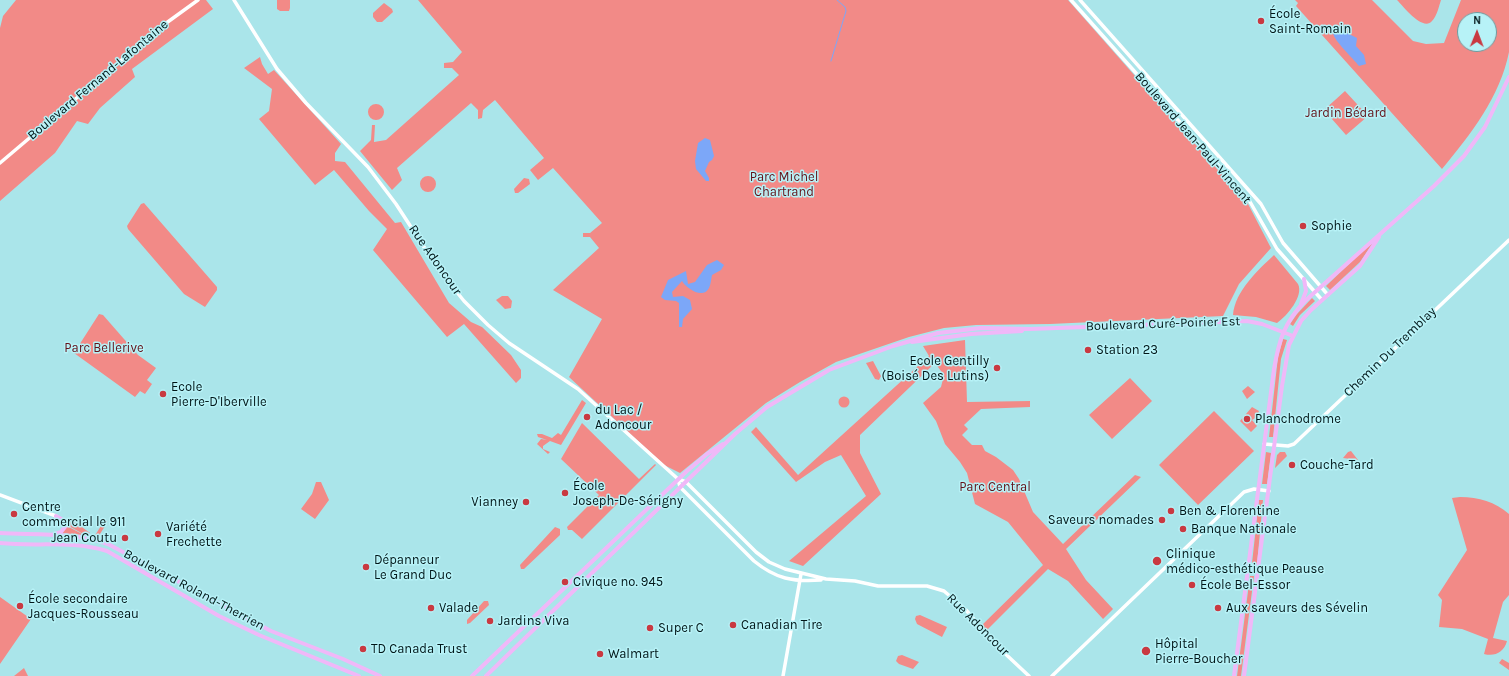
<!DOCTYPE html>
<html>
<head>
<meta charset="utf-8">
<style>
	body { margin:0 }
	#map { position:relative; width:1509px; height:676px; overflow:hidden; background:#aae5ea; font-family:Karla,sans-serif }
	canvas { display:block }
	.north { position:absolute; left:1457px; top:12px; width:40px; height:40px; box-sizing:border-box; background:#b7f2f7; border:1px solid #6e9a9e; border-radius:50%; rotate:1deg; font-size:11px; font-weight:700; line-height:16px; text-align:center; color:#011618 }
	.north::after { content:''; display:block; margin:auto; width:14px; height:18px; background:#c93941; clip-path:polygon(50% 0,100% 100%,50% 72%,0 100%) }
</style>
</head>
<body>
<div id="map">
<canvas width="1509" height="676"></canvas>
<div class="north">N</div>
</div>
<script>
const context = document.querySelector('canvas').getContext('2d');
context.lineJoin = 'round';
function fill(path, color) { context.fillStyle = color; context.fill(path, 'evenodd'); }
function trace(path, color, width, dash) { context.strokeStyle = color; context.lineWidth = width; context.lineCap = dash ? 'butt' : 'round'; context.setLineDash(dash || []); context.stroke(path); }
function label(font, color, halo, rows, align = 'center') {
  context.font = font + ' Karla,sans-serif'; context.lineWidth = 3; context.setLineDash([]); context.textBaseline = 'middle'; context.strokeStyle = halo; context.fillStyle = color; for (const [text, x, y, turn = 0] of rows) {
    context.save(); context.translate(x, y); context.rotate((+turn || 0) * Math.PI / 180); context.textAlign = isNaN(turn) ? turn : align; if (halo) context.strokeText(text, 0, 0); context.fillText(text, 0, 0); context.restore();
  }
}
const green = new Path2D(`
	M16 0H206L213 9 132 69 135 77 100 108 88 124 77 121 55 153 0 201V28L3 16Z
	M277 0H290V8L289 11H280L277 9Z
	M418 0H1068L1248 204 1271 248 1239 284 1223 316 1050 324 976 325 944 328 909 337 836 362 800 382 766 403 680 473 664 465 569 377 602 319 553 290 599 248 590 237H583V233H590L602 223 553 168 538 180 530 170 544 158 495 100 483 110 482 118 478 119V110L471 103 397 168 402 180 392 190 360 151 371 140 372 125H375L374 142 386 140 459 75 452 68H444V63L453 62 462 52Z
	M1295 0H1372L1413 41 1426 44 1444 43 1461 0H1509C1509 16 1509 36 1509 52 1500 97 1471 134 1442 169L1296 6 1298 3ZM1465 20H1489V44H1465Z
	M1397 0H1441C1439 6 1437 16 1432 21 1423 32 1403 6 1397 0Z
	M384 3 392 9 393 12 382 22H377L373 17V13Z
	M260 57 262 64 268 74 274 70 341 144 335 153V161L345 162 395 223 401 222 449 303 471 322 482 327 511 355 521 370V378L516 383 464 324 447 337 373 250 387 229 369 211 334 170 315 185 259 119 269 111 272 89 244 68Z
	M1345 91 1368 116 1346 135 1324 110Z
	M368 112a8 8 0 1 1 16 0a8 8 0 1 1-16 0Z
	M420 184a8 8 0 1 1 16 0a8 8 0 1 1-16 0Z
	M524 178 529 179 530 184 518 193H515L514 189Z
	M144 203 217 287V290L205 307 184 294 128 229 127 226 141 204Z
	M1371 243 1372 244 1360 262 1330 290 1326 286Z
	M1274 255 1298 284C1304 296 1287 316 1277 323L1256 317 1233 315C1235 291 1258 270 1274 255Z
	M502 296H508L512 301 511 308 505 309 496 300Z
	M1312 298 1315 301 1300 315 1293 326 1290 324 1297 314Z
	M99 314 103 315 138 355 156 368 147 380 152 384 145 394 140 391 135 397 74 353Z
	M1283 339 1287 340 1281 359 1273 437H1269L1278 357Z
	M965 340 967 402 1030 401V407L981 409 964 425 968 429 962 435 972 445H982L985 451 996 457 1013 470 1019 479 1033 512 1063 544 1135 475 1141 477 1066 549 1086 580 1113 609 1103 619 1068 581 1048 569 985 632 980 627 1043 565 1008 522 975 504 967 473 960 462 945 444 936 421 923 403 941 387 944 375 935 363 860 435V453L881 494 803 566 789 561 866 496 841 455 825 462 796 482 751 432 756 427 798 475 929 356 923 346Z
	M873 361 881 376 879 380 875 379 866 363Z
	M1130 378 1152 401 1112 439 1089 415Z
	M1248 386 1255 392 1247 399 1242 391Z
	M838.5 402a5.5 5.5 0 1 1 11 0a5.5 5.5 0 1 1-11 0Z
	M582 400 586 403 561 445 550 441 543 446V449L550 452 548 454 537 444 541 439 547 440 538 437 537 434H542L552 438 558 433 561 435Z
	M1252 407 1259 411 1257 417 1252 420 1257 426 1251 432 1240 421Z
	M1214 411 1254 451 1198 505 1159 465Z
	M582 423 639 479 655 464 656 465 582 539 572 530H568L567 527 599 495 561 459Z
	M1351 451 1358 460 1343 458 1348 452Z
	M1266 452 1271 453 1267 484H1262Z
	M1280 452H1285L1287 456 1275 468 1277 455Z
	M316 482H321L329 500 315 519 301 509 312 494Z
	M1460 497C1479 497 1495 502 1509 514V595L1503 602 1493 638 1507 641C1504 652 1495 657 1484 654L1488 639 1462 629 1439 627 1442 600 1438 595 1467 550 1452 498Z
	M1259 500H1263L1257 564 1252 563Z
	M62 518 78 523 79 525 90 533 85 535 67 525Z
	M104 521H107V523L98 537H94Z
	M67 526 84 535 62 533Z
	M555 527 560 529V535L524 569H521L520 565Z
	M1250 576H1254L1241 676H1237Z
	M0 597 31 619 0 664Z
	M484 601H488L489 605 470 623 467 624V620Z
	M920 615 947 627 942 637 917 624 915 619 916 616Z
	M902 655 919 662 913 669 899 664 896 661 898 656Z
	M1502 659 1509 663V670L1499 663Z
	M24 668 28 676H14Z`);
const water = new Path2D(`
	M1338 28H1341L1345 32 1357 38 1356 46 1364 55 1366 64 1359 66C1353 58 1334 41 1333 33Z
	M705 138 710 140 714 156 712 160 709 162 705 171 709 178V181H706L696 169 695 161 698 143Z
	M717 260 724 265 721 270 712 275C711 279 711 284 709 288 703 300 686 288 682 281L672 292 673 297 683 296 690 300 692 309 683 319 682 327H679V303L676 301 665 300 661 297 668 280 686 271 688 284 695 282 707 265Z`);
const stream = new Path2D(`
	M831 61 846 11 845 7 837 0`);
const minor = new Path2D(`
	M234 0 277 69 306 103 368 167 396 204 439 270 464 301 488 325 509 343 578 389 678 479 686 482 756 552 769 562 785 569 826 579 855 581 878 586H927L944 591 966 610 997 646 1029 676
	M1071 0 1249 200 1277 249 1322 300
	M1080 0 1261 204 1283 243 1328 295
	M0 163 158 29 198 0
	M1264 444 1288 446 1294 444 1509 240
	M678 479 680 487 754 561C776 579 793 582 821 580
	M0 495 56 516
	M783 676 801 574
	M1052 676 1244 492 1254 489 1269 491`);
const major = new Path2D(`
	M1301 304 1306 291 1304 279
	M912 342 971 334 1022 331
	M0 533C35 535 74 532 108 544L271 631 343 659 380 676
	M52 535 61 532 65 527 63 520 56 516
	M0 543C36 547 71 540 107 551L219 616 259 635 359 676
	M472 676 687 471 707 454 723 444
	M486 676 735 434 767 407 829 370 893 346 938 333 981 328 1030 329 1247 321 1262 324 1293 336
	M1234 676 1274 369C1279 340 1284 323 1305 301L1434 186 1464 156 1485 127 1509 77
	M1244 676 1282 386 1289 345 1301 321 1311 310 1360 266 1379 237`);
const markers = [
	[1261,21,4,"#c93941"],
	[1303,226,4,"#c93941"],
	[1088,350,4,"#c93941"],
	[997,368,4,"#c93941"],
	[163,394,4,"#c93941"],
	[587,417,4,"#c93941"],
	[1247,419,4,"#c93941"],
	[1292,465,4,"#c93941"],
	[565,493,4,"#c93941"],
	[526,502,4,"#c93941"],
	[1171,511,4,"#c93941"],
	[14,514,4,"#c93941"],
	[1162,520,4,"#c93941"],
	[1183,529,4,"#c93941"],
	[158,534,4,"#c93941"],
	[125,538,4,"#c93941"],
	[1157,561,5,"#c93941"],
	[366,567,4,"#c93941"],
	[565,582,4,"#c93941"],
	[1192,585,4,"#c93941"],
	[20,606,4,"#c93941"],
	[431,608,4,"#c93941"],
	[1218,608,4,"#c93941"],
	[490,621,4,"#c93941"],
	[733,625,4,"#c93941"],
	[650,628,4,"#c93941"],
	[363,649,4,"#c93941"],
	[1146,651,5,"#c93941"],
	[600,654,4,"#c93941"]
];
const poiNames = [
	["École",1269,14],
	["Saint-Romain",1269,29],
	["Sophie",1311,226],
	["Station 23",1096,350],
	["Ecole Gentilly",989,361,"right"],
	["(Boisé Des Lutins)",989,376,"right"],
	["Ecole",171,387],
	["Pierre-D'Iberville",171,402],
	["du Lac /",595,410],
	["Adoncour",595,425],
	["Planchodrome",1255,419],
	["Couche-Tard",1300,465],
	["École",573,486],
	["Joseph-De-Sérigny",573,501],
	["Vianney",518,502,"right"],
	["Centre",22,507],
	["commercial le 911",22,522],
	["Ben & Florentine",1179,511],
	["Saveurs nomades",1154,520,"right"],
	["Variété",166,527],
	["Frechette",166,542],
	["Banque Nationale",1191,529],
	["Jean Coutu",117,538,"right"],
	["Clinique",1166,554],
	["médico-esthétique Peause",1166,569],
	["Dépanneur",374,560],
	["Le Grand Duc",374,575],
	["Civique no. 945",573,582],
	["École Bel-Essor",1200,585],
	["École secondaire",28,599],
	["Jacques-Rousseau",28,614],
	["Valade",439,608],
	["Aux saveurs des Sévelin",1226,608],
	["Jardins Viva",498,621],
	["Canadian Tire",741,625],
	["Super C",658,628],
	["Hôpital",1155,644],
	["Pierre-Boucher",1155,659],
	["TD Canada Trust",371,649],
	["Walmart",608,654]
];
const streetNames = [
	["Boulevard Fernand-Lafontaine",98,80,-40],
	["Boulevard Jean-Paul-Vincent",1193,138,49],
	["Rue Adoncour",435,260,55],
	["Boulevard Curé-Poirier Est",1163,324,-2],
	["Chemin Du Tremblay",1390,352,-44],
	["Boulevard Roland-Therrien",194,590,28],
	["Rue Adoncour",978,625,45]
];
const parkNames = [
	["Jardin Bédard",1346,113],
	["Parc Michel",784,177],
	["Chartrand",784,192],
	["Parc Bellerive",104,348],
	["Parc Central",995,487]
];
fill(green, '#f28a87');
fill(water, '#7ca7f8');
trace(stream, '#7ca7f8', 1);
trace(minor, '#fff', 3.5);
trace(major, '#f0b8f8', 4);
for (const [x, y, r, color] of markers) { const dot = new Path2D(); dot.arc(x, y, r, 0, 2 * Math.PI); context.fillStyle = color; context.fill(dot); trace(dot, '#b7f2f7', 1.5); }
label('13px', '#011618', '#b7f2f7', poiNames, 'left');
label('13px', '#011618', '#b7f2f7', streetNames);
label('13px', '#631118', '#b7f2f7', parkNames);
</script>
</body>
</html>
